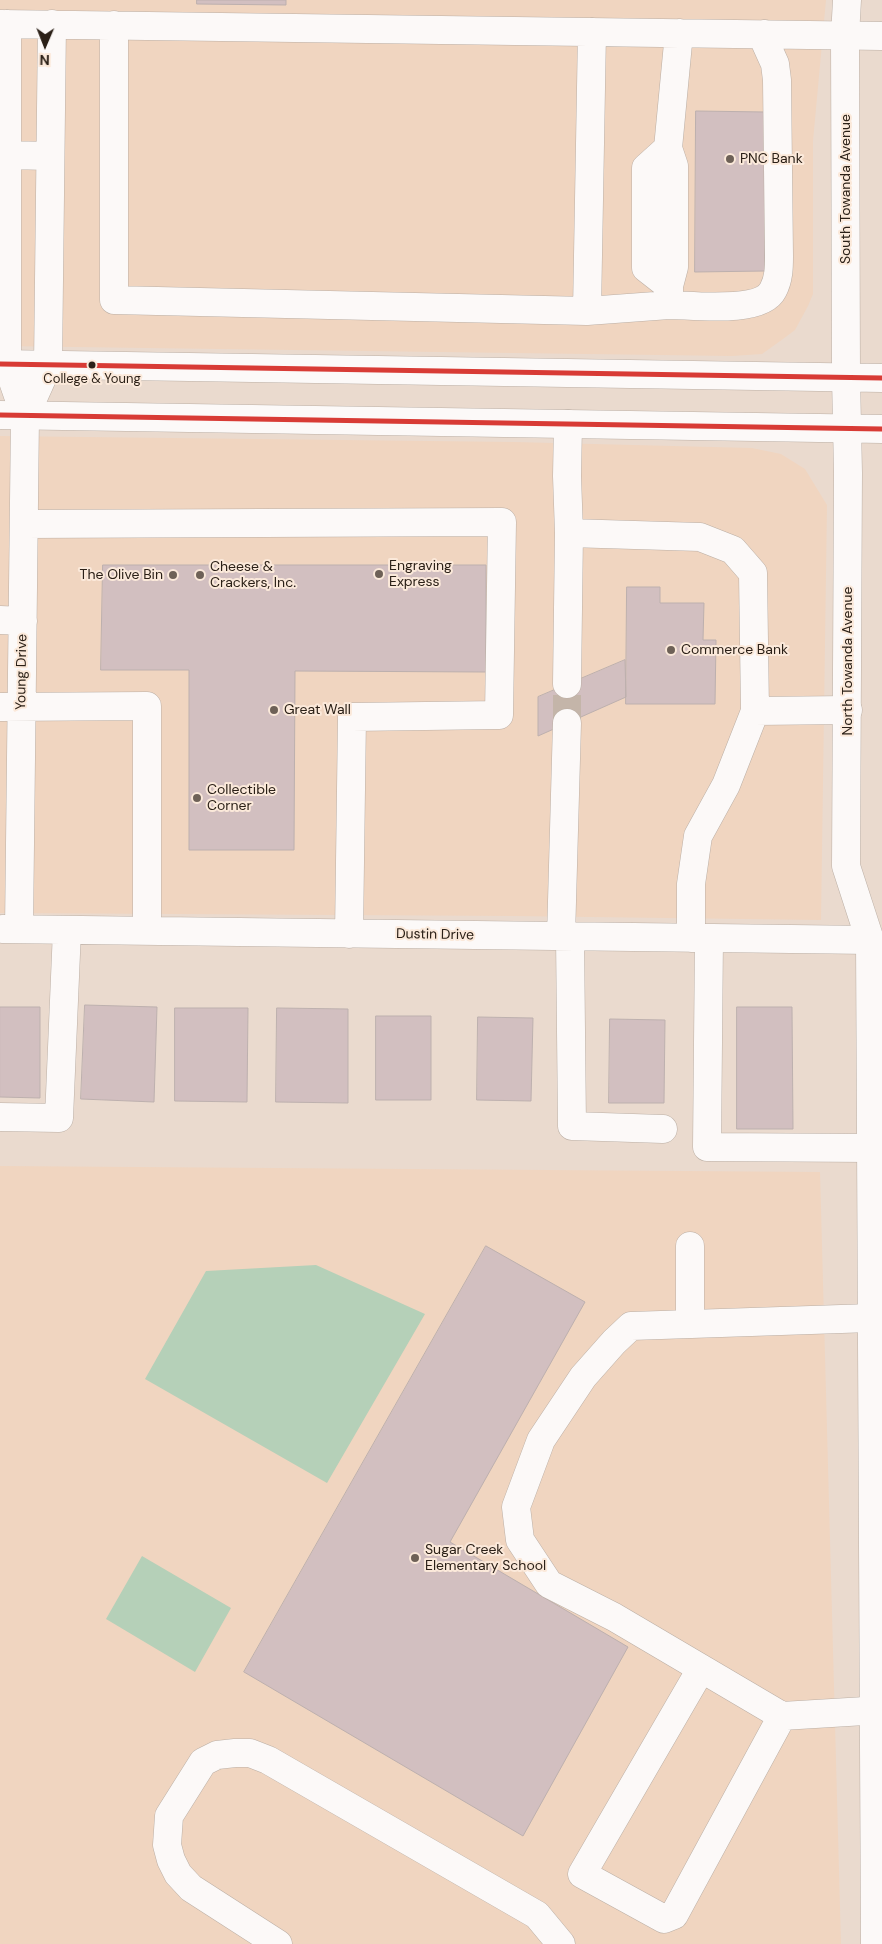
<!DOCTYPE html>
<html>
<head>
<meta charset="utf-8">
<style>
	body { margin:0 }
	#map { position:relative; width:882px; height:1944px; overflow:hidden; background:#eadace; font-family:"DM Sans",sans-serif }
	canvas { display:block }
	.north { position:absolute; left:20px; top:20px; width:50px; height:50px; -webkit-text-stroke:4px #fbe9da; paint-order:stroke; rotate:181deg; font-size:14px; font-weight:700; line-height:20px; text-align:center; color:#2b2017 }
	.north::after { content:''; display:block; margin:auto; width:18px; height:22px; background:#2b2017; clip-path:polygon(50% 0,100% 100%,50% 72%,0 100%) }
</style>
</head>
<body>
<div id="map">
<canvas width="882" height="1944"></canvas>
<div class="north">N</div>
</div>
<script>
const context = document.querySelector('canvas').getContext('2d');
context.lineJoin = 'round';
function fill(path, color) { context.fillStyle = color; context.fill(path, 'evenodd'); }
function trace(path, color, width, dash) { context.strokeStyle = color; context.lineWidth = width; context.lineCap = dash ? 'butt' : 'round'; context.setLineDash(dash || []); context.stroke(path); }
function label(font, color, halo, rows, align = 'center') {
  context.font = font + ' "DM Sans",sans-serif'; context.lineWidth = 4; context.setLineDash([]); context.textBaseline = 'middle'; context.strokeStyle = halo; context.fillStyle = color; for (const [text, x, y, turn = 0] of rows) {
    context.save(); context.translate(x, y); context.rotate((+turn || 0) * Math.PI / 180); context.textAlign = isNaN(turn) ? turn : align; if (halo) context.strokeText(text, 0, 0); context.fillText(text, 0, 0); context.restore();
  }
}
const built = new Path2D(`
	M0 0H826L813 141V294L808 306 795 330 783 339 762 354 732 356 0 346Z
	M0 436 514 442 752 448 781 454 805 469 827 505 821 920 512 916 0 913Z
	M0 1166 820 1172 841 1944H0Z`);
const green = new Path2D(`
	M316 1265 425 1314 327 1483 145 1379 206 1271Z
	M142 1556 231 1608 195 1672 106 1619Z`);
const building = new Path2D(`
	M197 0H286V5L197 4Z
	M696 111 765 112V271L695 272Z
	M103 565H486V672L295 671 294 850H189V670H101Z
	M627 587H660V603H704L703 640H716L715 704H626Z
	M625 660 626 697 538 736V697Z
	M85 1005 157 1007 154 1102 81 1099Z
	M0 1007H40V1098L0 1097Z
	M737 1007H792L793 1129H737Z
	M175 1008H248L247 1102 175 1101Z
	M277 1008 348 1009V1103L276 1102Z
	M376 1016H431V1100H376Z
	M478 1017 533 1018 531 1101 477 1100Z
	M610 1019 665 1020 664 1103H609Z
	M486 1246 585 1302 450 1542 628 1647 523 1836 244 1672Z`);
const minorTunnel = new Path2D(`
	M567 723V684`);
const minor = new Path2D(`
	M0 24 882 36
	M7 24V364L25 416 19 929
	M114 25V300L587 311 592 32
	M668 148 674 166V267L669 286V305C692 305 761 314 773 290 779 279 779 267 779 256L777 80 775 64 766 44 765 34
	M667 149 646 168V268L669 286
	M6 155 50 156
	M661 165 668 148 679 33
	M587 311 669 305
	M25 416 48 365 52 24
	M568 424 567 476 569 533 700 537 733 550 753 573 755 711 848 710
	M24 524 502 522 499 715 352 717 349 934
	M0 620 23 621
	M567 684 569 533
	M0 707 147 706V931
	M2 929 870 940
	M570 936 572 1126 663 1129
	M561 937 567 723
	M691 938V884L698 836 726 785 755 711
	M709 938 707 1147 871 1148
	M0 1117 59 1118 67 930
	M690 1246V1324
	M871 1318 631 1326 614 1342 583 1377 541 1440 516 1507 520 1540 549 1584 614 1617 782 1716 882 1710
	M701 1669 582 1874 664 1919 674 1915 782 1716
	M278 1944 191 1888 178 1874 171 1860 167 1845 169 1816 203 1762 217 1755 235 1753H250L268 1760 537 1915 561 1944`);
const major = new Path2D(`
	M847 0 845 36 846 377 848 473 846 866 870 940 875 1944
	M0 364 882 378
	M0 415 882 429`);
const bus1 = new Path2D(`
	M0 364 882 378
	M0 415 882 429`);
const markers = [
	[730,159,5,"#6e6157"],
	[92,365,4.5,"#2b2017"],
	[379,574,5,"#6e6157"],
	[173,575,5,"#6e6157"],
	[200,575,5,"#6e6157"],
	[671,650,5,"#6e6157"],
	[274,710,5,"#6e6157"],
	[197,798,5,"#6e6157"],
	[415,1558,5,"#6e6157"]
];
const busNames = [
	["College & Young",92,380]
];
const poiNames = [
	["PNC Bank",740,159],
	["Engraving",389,566],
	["Express",389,582],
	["Cheese &",210,567],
	["Crackers, Inc.",210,583],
	["The Olive Bin",163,575,"right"],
	["Commerce Bank",681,650],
	["Great Wall",284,710],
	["Collectible",207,790],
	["Corner",207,806],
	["Sugar Creek",425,1550],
	["Elementary School",425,1566]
];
const streetNames = [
	["South Towanda Avenue",846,189,-90],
	["North Towanda Avenue",848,661,-90],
	["Young Drive",22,672,-89],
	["Dustin Drive",435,935,1]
];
fill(built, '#f0d5c0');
fill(green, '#b5d0b8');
fill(building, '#d2bfc0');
trace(building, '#bdb0ae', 1);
trace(minorTunnel, '#c4b5a9', 28, [28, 14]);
trace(minor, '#bbafa5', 29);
trace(major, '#bbafa5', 29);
trace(minor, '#fcf9f8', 28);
trace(major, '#fcf9f8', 28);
trace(bus1, '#d83b35', 5);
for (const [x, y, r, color] of markers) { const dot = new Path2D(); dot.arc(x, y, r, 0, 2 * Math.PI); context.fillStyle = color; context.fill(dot); trace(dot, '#fbe9da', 2); }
label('13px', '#2b2017', '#fbe9da', busNames);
label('14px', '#2b2017', '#fbe9da', poiNames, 'left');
label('14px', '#2b2017', '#fbe9da', streetNames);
</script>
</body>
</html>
